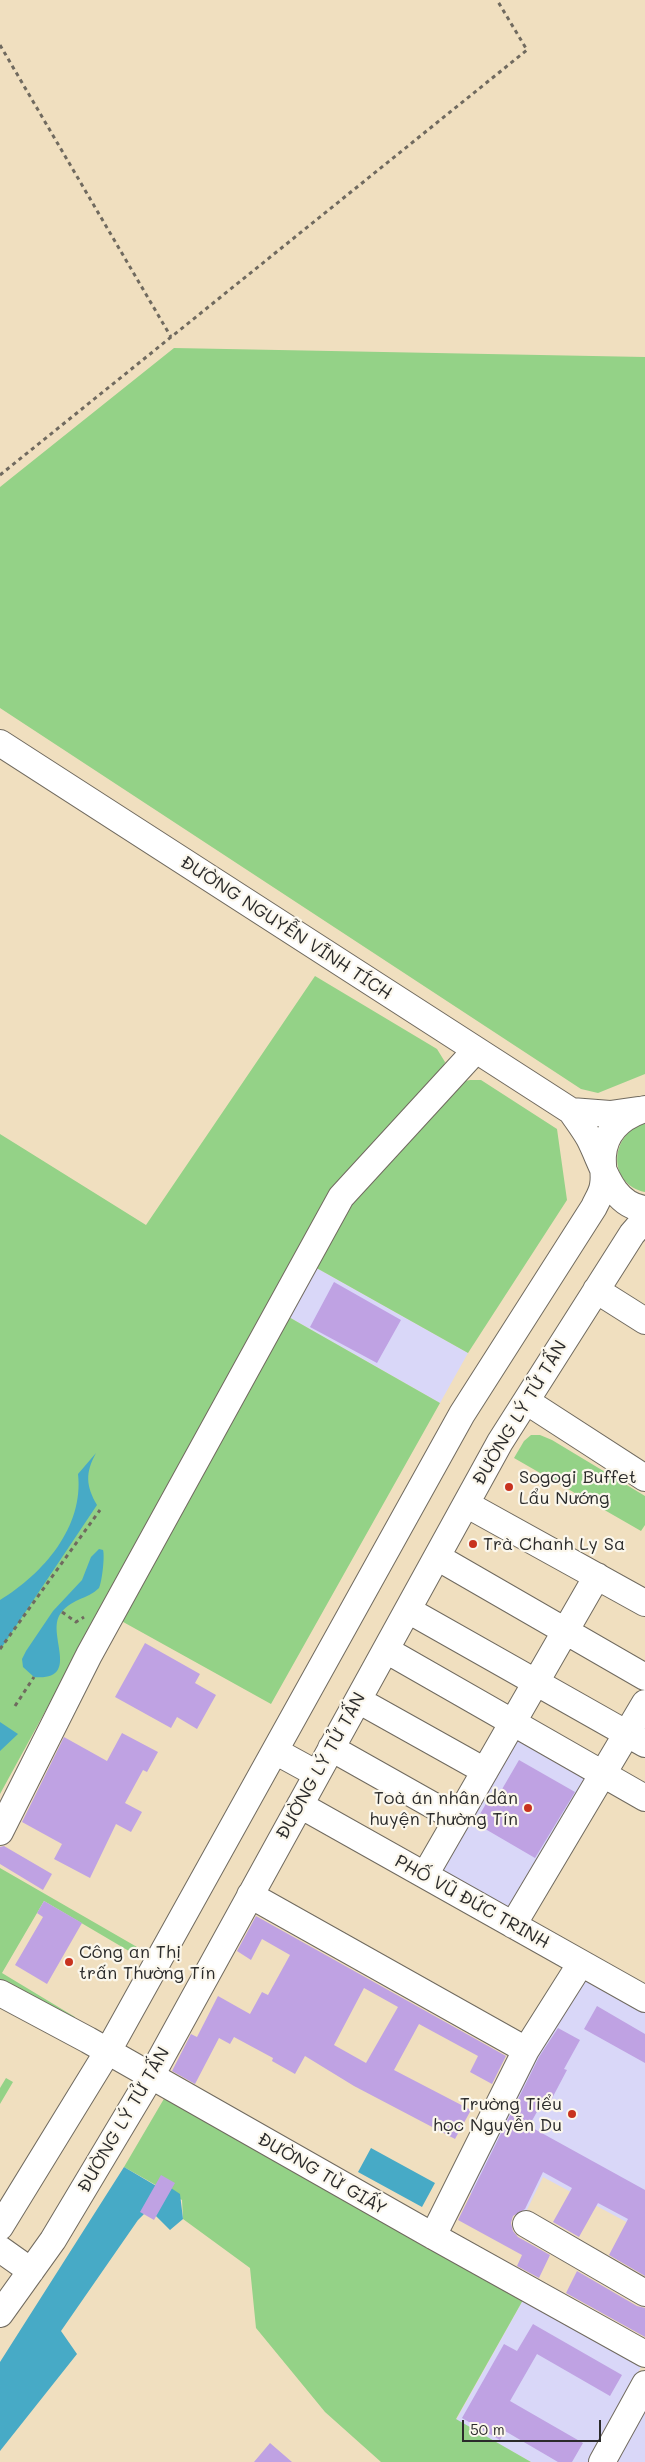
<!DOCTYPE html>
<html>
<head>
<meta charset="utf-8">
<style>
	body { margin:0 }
	#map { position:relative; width:645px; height:2462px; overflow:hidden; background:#f0dfbf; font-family:Mali,sans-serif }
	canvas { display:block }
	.scale { position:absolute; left:462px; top:2420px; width:139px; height:22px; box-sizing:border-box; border:2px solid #2b2b2b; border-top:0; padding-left:6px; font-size:15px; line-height:18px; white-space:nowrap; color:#2b2b2b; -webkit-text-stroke:4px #fbf7ec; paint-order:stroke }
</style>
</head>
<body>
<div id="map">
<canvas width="645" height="2462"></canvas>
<div class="scale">50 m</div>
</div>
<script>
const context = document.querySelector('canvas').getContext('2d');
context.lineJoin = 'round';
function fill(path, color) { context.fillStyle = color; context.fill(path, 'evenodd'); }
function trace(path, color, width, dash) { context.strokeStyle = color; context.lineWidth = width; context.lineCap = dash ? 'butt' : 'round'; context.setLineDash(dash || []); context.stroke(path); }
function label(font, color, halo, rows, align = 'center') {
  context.font = font + ' Mali,sans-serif'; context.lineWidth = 4.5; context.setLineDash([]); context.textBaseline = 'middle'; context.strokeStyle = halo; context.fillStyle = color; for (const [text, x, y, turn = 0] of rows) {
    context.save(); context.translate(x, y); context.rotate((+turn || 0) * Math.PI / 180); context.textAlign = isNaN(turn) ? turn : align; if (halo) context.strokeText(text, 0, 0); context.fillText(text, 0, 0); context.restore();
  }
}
const built = new Path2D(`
	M313 1266 468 1353 440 1403 287 1316Z
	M512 1724 602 1775 513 1925 425 1875Z
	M581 1974 645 2010V2232L543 2177 523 2218 462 2189Z
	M523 2300 641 2367 588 2462H531L456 2420Z
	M645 2405V2462H615Z`);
const green = new Path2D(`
	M174 348 645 357V1074L598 1093 581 1089 0 708V487Z
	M315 976 437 1049 445 1062 442 1073 322 1205 0 1794V1134L146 1225Z
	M470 1080H481L557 1129 567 1200 468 1353 313 1266 350 1201 460 1082Z
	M645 1123V1192C607 1184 609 1134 645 1123Z
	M287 1316 440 1403 271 1704 116 1618Z
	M531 1435H540L552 1440 645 1496V1525L641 1531 514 1458 524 1441Z
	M0 1868 137 1947 134 1954 44 1901 2 1973 75 2017 71 2023 0 1980Z
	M6 2078 13 2082 0 2104V2088Z
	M165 2097 523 2300 456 2419 531 2462H381L325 2412 256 2328 250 2268 183 2219 182 2200 124 2167Z`);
const water = new Path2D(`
	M96 1453C85 1473 86 1486 97 1505L0 1650V1600C43 1574 84 1527 78 1474Z
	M99 1549 103 1550C105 1556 102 1582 99 1588 87 1600 70 1598 59 1616 48 1637 81 1681 34 1677L23 1667 22 1659 26 1651 53 1611 82 1580 91 1557Z
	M0 1722 18 1734 0 1751Z
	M371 2148 435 2183 422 2207 358 2172Z
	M124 2167 158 2187 171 2188 180 2194 183 2219 170 2230 155 2215 144 2214 138 2220 61 2331 77 2354 0 2451V2362Z`);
const building = new Path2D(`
	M334 1282 401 1320 377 1363 310 1327Z
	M145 1643 200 1674 195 1683 216 1695 197 1729 177 1717 171 1728 115 1697Z
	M122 1733 158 1752 147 1772 143 1770 125 1803 142 1812 131 1832 116 1824 90 1878 54 1859 62 1844 22 1822 64 1737 107 1761Z
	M519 1760 575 1792 535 1858 475 1823 488 1800 494 1803Z
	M4 1846 52 1874 43 1890 0 1864V1847Z
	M44 1901 82 1923 47 1984 15 1965 43 1917 37 1913Z
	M256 1916 506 2056 492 2084 470 2072 478 2056 419 2024 394 2070 471 2110 455 2139 354 2086 305 2056 295 2074 272 2061 273 2058 234 2037 230 2044 219 2038 195 2084 172 2071 191 2034 197 2037 218 1996 250 2014 262 1992 268 1995 290 1955 262 1939 251 1960 237 1951ZM364 1988 398 2007 366 2063 334 2045Z
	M597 2006 645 2034V2063L584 2029Z
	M558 2028 580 2040 564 2069 567 2070 549 2104 543 2101 529 2126 645 2190V2276L609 2255 628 2219 598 2203 579 2237 553 2222 572 2188 543 2172 525 2209 513 2216 511 2223 513 2231 518 2237 550 2255 539 2278 517 2266 522 2255 458 2220 539 2057Z
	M161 2175 175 2183 154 2220 140 2212Z
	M577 2271 637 2306 645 2308V2337L566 2293Z
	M533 2324 622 2375 610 2396 537 2354 510 2401 583 2443 572 2462H558L505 2431 500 2440 462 2418 504 2344 517 2351Z
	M270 2443 292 2462H254Z`);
const path = new Path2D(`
	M0 45 171 337
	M0 475 527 50 497 0
	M62 1612 76 1622 84 1617
	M0 1649 100 1510
	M15 1706 34 1677`);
const minor = new Path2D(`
	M0 743 571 1111C577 1120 584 1129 589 1138 603 1164 610 1205 645 1209
	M571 1111 610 1114 638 1110
	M596 1290 645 1321
	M526 1401 645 1478
	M466 1504 645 1603
	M437 1557 645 1677
	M408 1610 645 1744
	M386 1650 645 1798
	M358 1700 485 1771
	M331 1748 457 1819
	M275 1751 317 1774
	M300 1805 645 1999
	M0 1832 89 1655 341 1197 475 1051
	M425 1875 597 1576
	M250 1895 526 2050
	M513 1925 645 1703
	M0 1993 88 2040 433 2236 645 2354
	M526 2224 645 2293
	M0 2227 108 2051 462 1414 594 1207C597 1200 602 1193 603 1185 605 1175 602 1165 603 1155 605 1130 623 1116 645 1109
	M433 2236 526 2050 581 1963
	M0 2249 31 2271
	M0 2314 53 2240 151 2076 500 1442 632 1234 645 1219
	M602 2462 645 2384`);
const markers = [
	[509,1487,5,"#c8321e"],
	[473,1544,5,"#c8321e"],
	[528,1808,5,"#c8321e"],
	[69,1962,5,"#c8321e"],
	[572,2114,5,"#c8321e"]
];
const streetNames = [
	["ĐƯỜNG NGUYỄN VĨNH TÍCH",286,928,33],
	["ĐƯỜNG LÝ TỬ TẤN",520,1413,-59],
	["ĐƯỜNG LÝ TỬ TẤN",321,1766,-61],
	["PHỐ VŨ ĐỨC TRINH",472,1902,29],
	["ĐƯỜNG LÝ TỬ TẤN",124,2120,-60],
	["ĐƯỜNG TỪ GIẤY",322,2174,30]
];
const poiNames = [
	["Sogogi Buffet",519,1477],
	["Lẩu Nướng",519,1498],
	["Trà Chanh Ly Sa",483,1544],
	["Toà án nhân dân",518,1798,"right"],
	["huyện Thường Tín",518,1819,"right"],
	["Công an Thị",79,1952],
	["trấn Thường Tín",79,1973],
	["Trường Tiểu",562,2104,"right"],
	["học Nguyễn Du",562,2125,"right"]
];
fill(built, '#d9d7f8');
fill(green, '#94d287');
fill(water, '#47aac6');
fill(building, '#bfa2e3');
trace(minor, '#706a5f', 28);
trace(path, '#706a5f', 3, [4, 4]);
trace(minor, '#fff', 26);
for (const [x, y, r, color] of markers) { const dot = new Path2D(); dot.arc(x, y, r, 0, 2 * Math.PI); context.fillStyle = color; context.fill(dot); trace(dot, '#fbf7ec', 2); }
label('18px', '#2b2b2b', '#fbf7ec', streetNames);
label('18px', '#2b2b2b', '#fbf7ec', poiNames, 'left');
</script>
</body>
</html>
